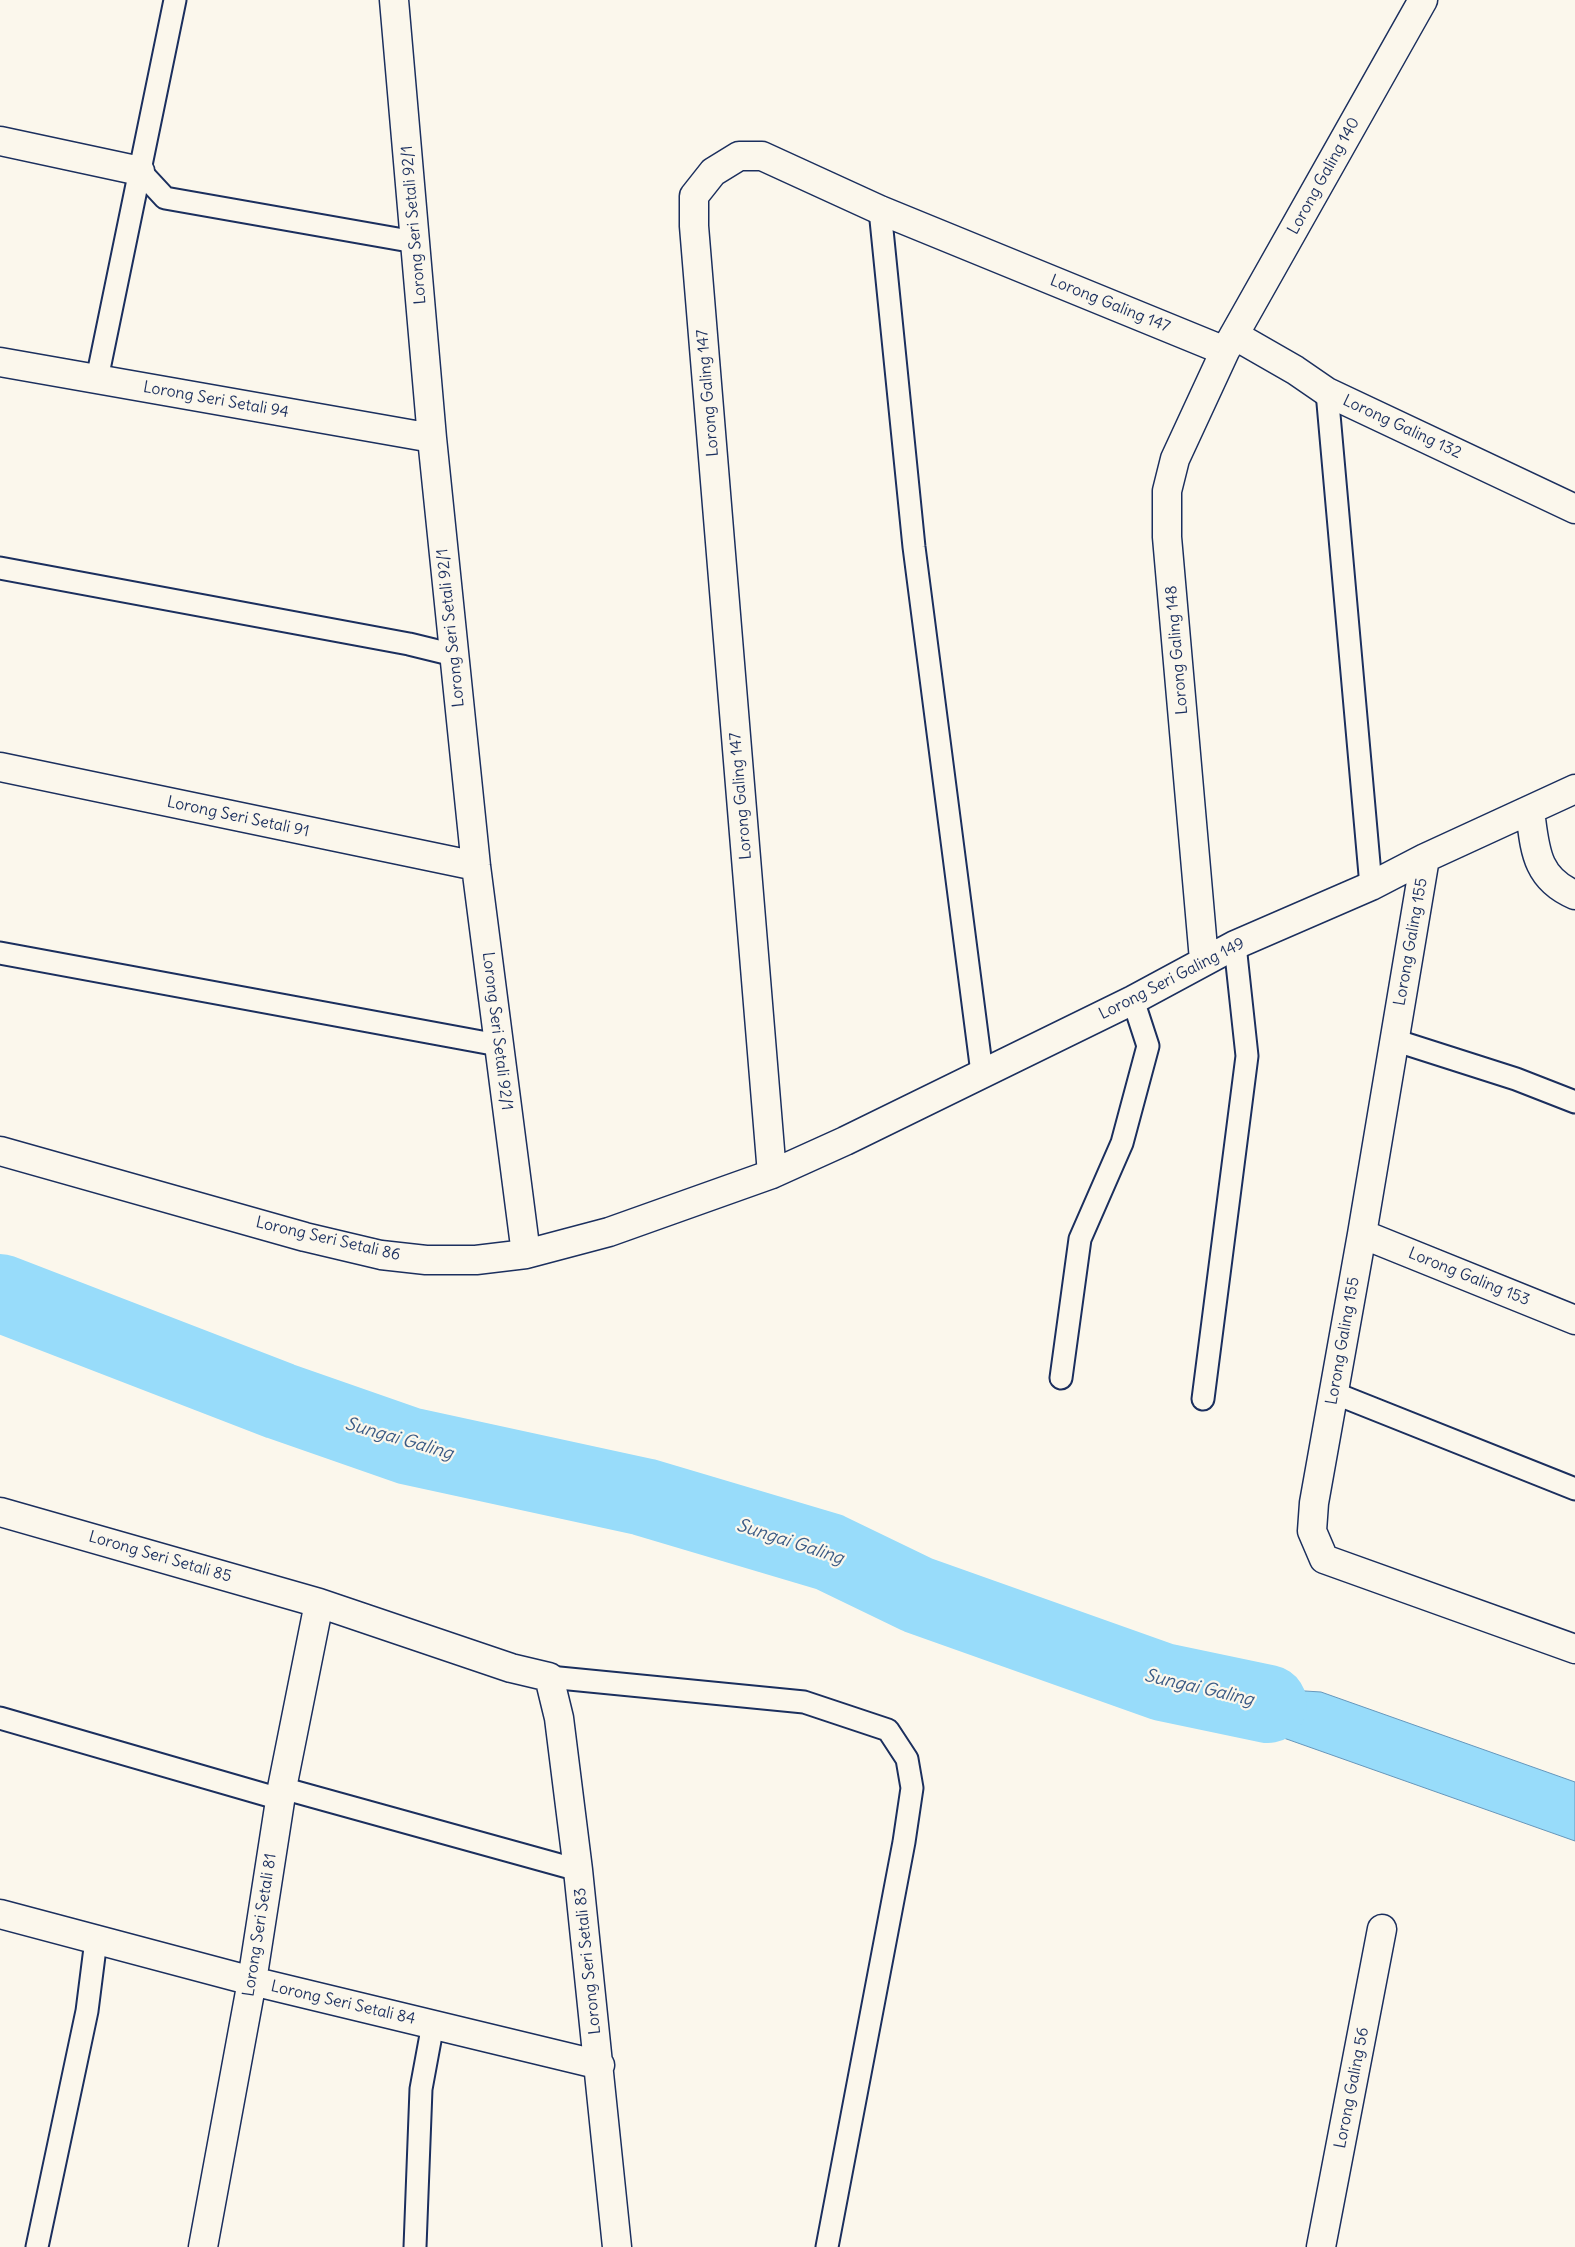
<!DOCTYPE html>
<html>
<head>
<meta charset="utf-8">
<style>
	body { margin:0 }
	canvas { display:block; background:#fbf7ec }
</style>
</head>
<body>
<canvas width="1575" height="2247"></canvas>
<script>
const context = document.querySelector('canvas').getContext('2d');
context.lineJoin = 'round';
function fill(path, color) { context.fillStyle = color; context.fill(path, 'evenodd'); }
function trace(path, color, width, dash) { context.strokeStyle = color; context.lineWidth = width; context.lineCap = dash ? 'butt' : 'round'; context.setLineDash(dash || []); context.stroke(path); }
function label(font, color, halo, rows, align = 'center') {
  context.font = font + ' Delius,sans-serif'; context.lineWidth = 4.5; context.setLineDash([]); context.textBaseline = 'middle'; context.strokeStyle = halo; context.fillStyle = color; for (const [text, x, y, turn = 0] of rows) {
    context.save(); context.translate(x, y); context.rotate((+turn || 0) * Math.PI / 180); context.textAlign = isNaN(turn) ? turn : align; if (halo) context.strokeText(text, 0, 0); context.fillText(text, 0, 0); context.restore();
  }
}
const water = new Path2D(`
	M1163 1682 1321 1692 1575 1782V1841L1278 1736Z`);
const river = new Path2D(`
	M0 1293 280 1401 409 1446 644 1497 829 1552 918 1595 1163 1682 1268 1704`);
const service = new Path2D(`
	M140 171 165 198 415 242
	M880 210 914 547 982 1073
	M97 379 175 0
	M1327 392 1371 886
	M0 568 409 644 454 655
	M0 953 498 1045
	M1394 1040 1516 1079 1575 1102
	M1061 1378 1080 1239 1122 1143 1148 1046 1133 1000
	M1334 1393 1575 1489
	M1203 1399 1247 1056 1235 945
	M549 1677 804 1702 888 1730 907 1759 912 1788 904 1842 827 2247
	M0 1718 280 1799
	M282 1788 578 1870
	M37 2247 87 2011 96 1940
	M415 2247 421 2089 433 2024`);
const minor = new Path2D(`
	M394 0 432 438 476 866 526 1254
	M0 141 140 171
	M1234 335 1295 370 1327 392 1575 509
	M0 362 432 438
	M0 767 476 866
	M1530 811C1535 848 1535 878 1575 895
	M1425 858 1362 1234 1314 1503 1312 1531 1324 1559 1575 1649
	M1204 960 1167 537V491L1175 459 1225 351 1423 0
	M0 1151 305 1237 381 1255 426 1260H476L526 1254 609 1232 772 1174 845 1141 1133 1000 1235 945 1371 886 1425 858 1575 789
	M772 1174 694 226V196L713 172 739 156H762L880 210 1225 351
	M1362 1234 1575 1320
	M0 1512 319 1603 511 1668 549 1677 559 1718 578 1870 617 2247
	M0 1914 252 1981 600 2065
	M203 2247 252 1981 282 1788 319 1603
	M1321 2247 1382 1929`);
const streetNames = [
	["Lorong Galing 140",1324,176,-61],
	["Lorong Seri Setali 92/1",414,225,-95],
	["Lorong Galing 147",1110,304,22],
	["Lorong Galing 147",708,393,-95],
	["Lorong Seri Setali 94",216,400,10],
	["Lorong Galing 132",1402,427,25],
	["Lorong Seri Setali 92/1",451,628,-96],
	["Lorong Galing 148",1177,650,-95],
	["Lorong Galing 147",741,796,-95],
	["Lorong Seri Setali 91",238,817,12],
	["Lorong Galing 155",1411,942,-80],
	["Lorong Seri Galing 149",1172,979,-27],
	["Lorong Seri Setali 92/1",497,1031,83],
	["Lorong Seri Setali 86",328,1239,13],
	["Lorong Galing 153",1469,1277,22],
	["Lorong Galing 155",1343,1341,-80],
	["Lorong Seri Setali 85",160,1557,16],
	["Lorong Seri Setali 81",260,1925,-81],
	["Lorong Seri Setali 83",588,1961,-96],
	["Lorong Seri Setali 84",343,2003,13],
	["Lorong Galing 56",1352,2088,-79]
];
const waterNames = [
	["Sungai Galing",399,1439,16],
	["Sungai Galing",790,1542,18],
	["Sungai Galing",1199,1688,13]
];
fill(water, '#98dcfa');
trace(water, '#6697bc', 1);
trace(river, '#98dcfa', 78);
trace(service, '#1b2f5e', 25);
trace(minor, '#1b2f5e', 31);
trace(service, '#fbf7ec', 21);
trace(minor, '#fbf7ec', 28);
label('16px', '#1b2f5e', '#fbf7ec', streetNames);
label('italic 18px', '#3a5a85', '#fbf7ec', waterNames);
</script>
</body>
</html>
